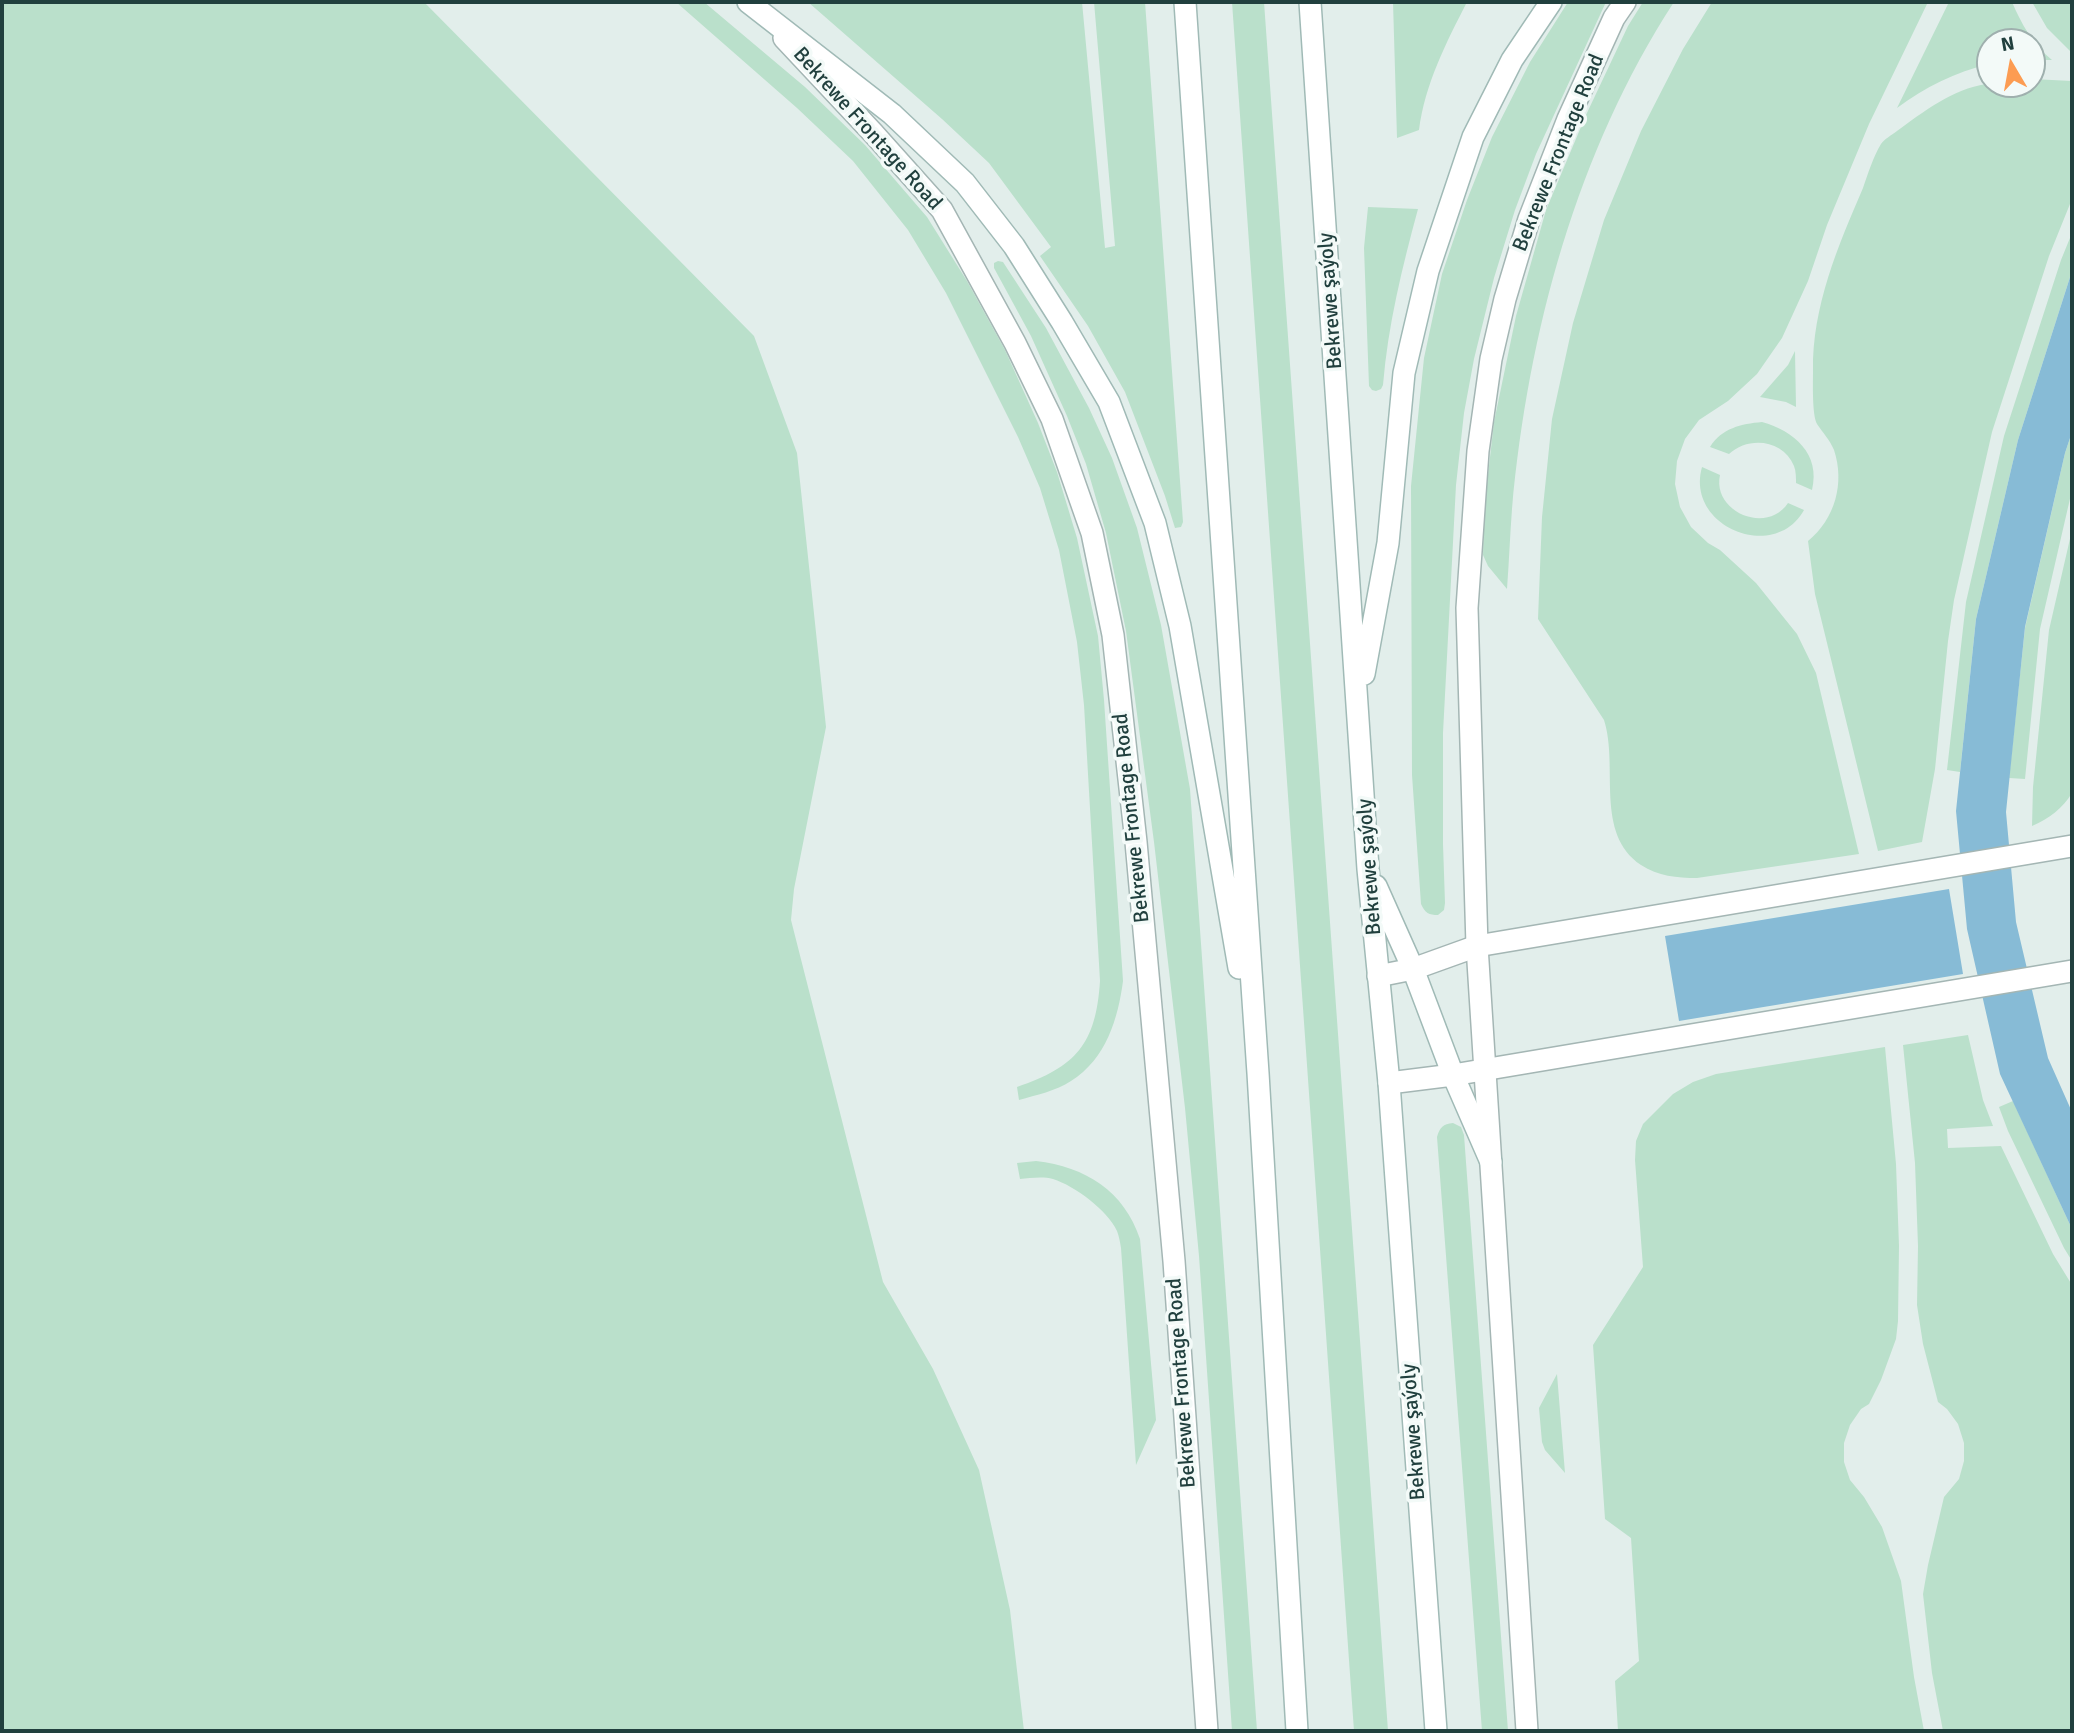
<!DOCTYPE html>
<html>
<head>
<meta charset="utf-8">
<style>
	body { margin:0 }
	#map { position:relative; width:2074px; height:1733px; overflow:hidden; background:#e2eeeb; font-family:Signika,sans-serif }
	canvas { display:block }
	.frame { position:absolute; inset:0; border:4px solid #21403e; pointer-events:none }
	.north { position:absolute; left:1976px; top:28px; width:70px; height:70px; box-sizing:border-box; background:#f3faf8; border:2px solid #9fb0ae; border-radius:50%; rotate:350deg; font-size:19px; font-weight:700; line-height:28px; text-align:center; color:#21403e }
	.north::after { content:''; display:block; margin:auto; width:24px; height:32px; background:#fc9c52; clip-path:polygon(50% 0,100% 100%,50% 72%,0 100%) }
</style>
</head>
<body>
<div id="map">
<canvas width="2074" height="1733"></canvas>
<div class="frame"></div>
<div class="north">N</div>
</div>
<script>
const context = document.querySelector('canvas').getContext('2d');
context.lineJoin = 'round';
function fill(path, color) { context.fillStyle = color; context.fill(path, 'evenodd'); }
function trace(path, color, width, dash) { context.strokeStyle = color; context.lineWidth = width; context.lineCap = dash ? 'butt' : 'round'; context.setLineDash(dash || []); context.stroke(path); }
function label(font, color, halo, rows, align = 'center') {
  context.font = font + ' Signika,sans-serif'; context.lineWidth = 7; context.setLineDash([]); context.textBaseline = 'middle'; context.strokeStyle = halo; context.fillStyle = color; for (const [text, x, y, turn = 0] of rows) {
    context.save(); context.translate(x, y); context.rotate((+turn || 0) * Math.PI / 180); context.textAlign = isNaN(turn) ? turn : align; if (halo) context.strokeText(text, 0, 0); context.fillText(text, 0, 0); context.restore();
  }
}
const green = new Path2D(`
	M2 2H424L754 336 797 453 826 727 794 889 791 920 883 1282 933 1369 979 1470 1010 1610 1024 1731H2Z
	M676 2H704L805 87 865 145 927 217 967 281 1005 350 1038 423 1057 472 1077 538 1098 636 1104 700 1123 981C1118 1019 1106 1059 1071 1081 1056 1091 1036 1095 1019 1100L1017 1087C1076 1067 1096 1044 1100 981L1084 705 1077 642 1059 550 1040 488 1018 437 946 293 908 230 853 161 797 108Z
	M808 2H1082L1105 248 1115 246 1094 2H1145L1183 522 1181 527 1175 528 1165 496 1125 392 1088 326 1040 256 1051 247 989 163 942 119Z
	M1232 2H1264L1388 1731H1354Z
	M1393 2H1467C1446 43 1425 84 1419 130L1397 138Z
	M1568 2H1606L1536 154 1515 210 1494 278 1474 359 1464 413 1456 485 1443 733V844L1445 903 1444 910 1438 915C1429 915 1425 913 1421 904L1412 775 1411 486 1424 358 1442 274 1467 200 1492 137 1530 62Z
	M1643 2H1674C1577 151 1528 332 1512 509 1510 535 1509 562 1507 589L1488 566 1483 555 1484 510 1494 422 1516 316 1546 210 1586 115 1628 26Z
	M1712 2H1928L1869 124 1827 225 1808 281 1782 338 1757 374 1728 401 1699 420 1685 439 1677 461 1675 484 1680 507 1691 527 1708 543 1720 550 1756 583 1797 634 1816 673 1859 854 1697 878C1677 878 1658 876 1641 865 1594 833 1619 767 1604 720L1538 619 1542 517 1552 419 1573 323 1604 220 1641 131 1683 49Z
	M1949 2H2012C2021 23 2033 45 2052 60H2032V42H1990V64C1955 72 1925 87 1897 108Z
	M2032 2H2072V53L2047 28Z
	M2032 79 2072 81V199L2049 256 1992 432 1954 600 1948 641 1935 769 1922 842 1878 851 1815 594 1808 541C1835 519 1845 483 1834 450 1830 440 1823 433 1817 424 1812 415 1813 382 1813 371 1812 307 1838 246 1863 188 1868 174 1873 157 1881 144 1884 139 1892 135 1897 131 1923 112 1953 89 1986 84 1998 82 2017 84 2032 84Z
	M1368 207 1418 209C1402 268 1388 325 1383 385L1381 389 1376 391 1372 390 1369 386 1364 248Z
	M2072 233V271L2018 440 1976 619 1960 772 1947 770 1966 602 2004 436 2061 260Z
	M998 261 1003 262 1046 328 1089 408 1112 458 1137 528 1161 625 1190 789 1257 1731H1232L1199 1256 1185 1108 1154 842 1126 631 1106 533 1086 464 1067 416 1031 336 994 268V263Z
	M1795 351 1796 407 1786 402 1760 397 1788 365Z
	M1762 422C1794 431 1821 454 1812 490L1796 483C1796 478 1796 471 1794 466 1783 439 1748 436 1729 454L1710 447C1722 428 1741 424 1762 422Z
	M2072 432V490L2040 629 2025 779 2009 778 2025 628 2065 453Z
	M1702 467 1720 475C1712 512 1767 535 1788 503L1804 510C1775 563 1685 527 1702 467Z
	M2072 530V793C2062 809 2050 818 2032 826L2033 787 2049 630Z
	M1968 1035 1983 1100 1993 1126 1947 1129 1948 1148 2001 1146 2053 1254 2072 1285V1731H1943L1932 1673 1923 1594 1928 1565 1944 1497 1959 1479 1964 1461V1443L1958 1424 1947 1409 1938 1402 1923 1344 1917 1305 1918 1246 1915 1163 1903 1045Z
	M1885 1047 1896 1164 1899 1246 1898 1321 1896 1339 1881 1380 1869 1404 1861 1409 1850 1425 1844 1443V1462L1850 1480 1864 1497 1882 1527 1901 1581 1914 1677 1924 1731H1618L1615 1681 1639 1661 1631 1538 1605 1519 1593 1345 1643 1267 1635 1160 1636 1141 1643 1124 1673 1094 1693 1082 1716 1074Z
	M2013 1101 2072 1229V1261L2064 1248 2008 1131 1999 1107Z
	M1453 1123 1461 1127 1464 1135 1508 1731H1482L1437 1137C1440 1127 1443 1124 1453 1123Z
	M1036 1161C1086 1167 1124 1191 1140 1239L1156 1420 1136 1465 1121 1248C1120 1242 1119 1236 1117 1231 1107 1210 1075 1186 1053 1179 1043 1176 1030 1178 1020 1179L1017 1163Z
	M1557 1374 1565 1473 1545 1450 1542 1442 1539 1408Z`);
const water = new Path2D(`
	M2072 271V432L2065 453 2025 627 2006 812 2016 922 2048 1058 2072 1112V1229L2000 1074 1967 929 1956 811 1976 619 2018 440Z
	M1949 889 1963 974 1679 1021 1665 936Z`);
const service = new Path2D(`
	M1378 976 1413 969 1477 946 2072 846
	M1389 1083 1453 1075 2072 971`);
const minor = new Path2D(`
	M784 38 874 134 942 210 1015 343 1052 419 1092 533 1113 635 1136 842 1174 1261 1207 1731
	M1527 1731 1477 946 1467 608 1478 451 1491 359 1505 299 1529 219 1568 119 1614 18 1625 2`);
const secondary = new Path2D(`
	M748 2 892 114 965 183 1014 246 1062 322 1109 402 1155 523 1180 626 1239 968
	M1185 2 1258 1073 1297 1731
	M1310 2 1368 869 1389 1083 1436 1731
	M1364 674 1388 543 1404 373 1428 271 1473 137 1512 60 1551 2
	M1376 886 1413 969 1453 1075 1491 1162`);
const streetNames = [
	["Bekrewe Frontage Road",867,129,48],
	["Bekrewe Frontage Road",1559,153,-68],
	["Bekrewe şaýoly",1331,301,-94],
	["Bekrewe Frontage Road",1132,818,-96],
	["Bekrewe şaýoly",1370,867,-94],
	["Bekrewe Frontage Road",1182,1383,-94],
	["Bekrewe şaýoly",1414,1432,-94]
];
fill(green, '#bae0cb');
fill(water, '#87bbd6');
trace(service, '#a4b6b4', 24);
trace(minor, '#a4b6b4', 24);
trace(secondary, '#a0bab6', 24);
trace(service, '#fff', 21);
trace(minor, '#fff', 21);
trace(secondary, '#fff', 21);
label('21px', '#21403e', '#f3faf8', streetNames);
</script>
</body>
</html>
